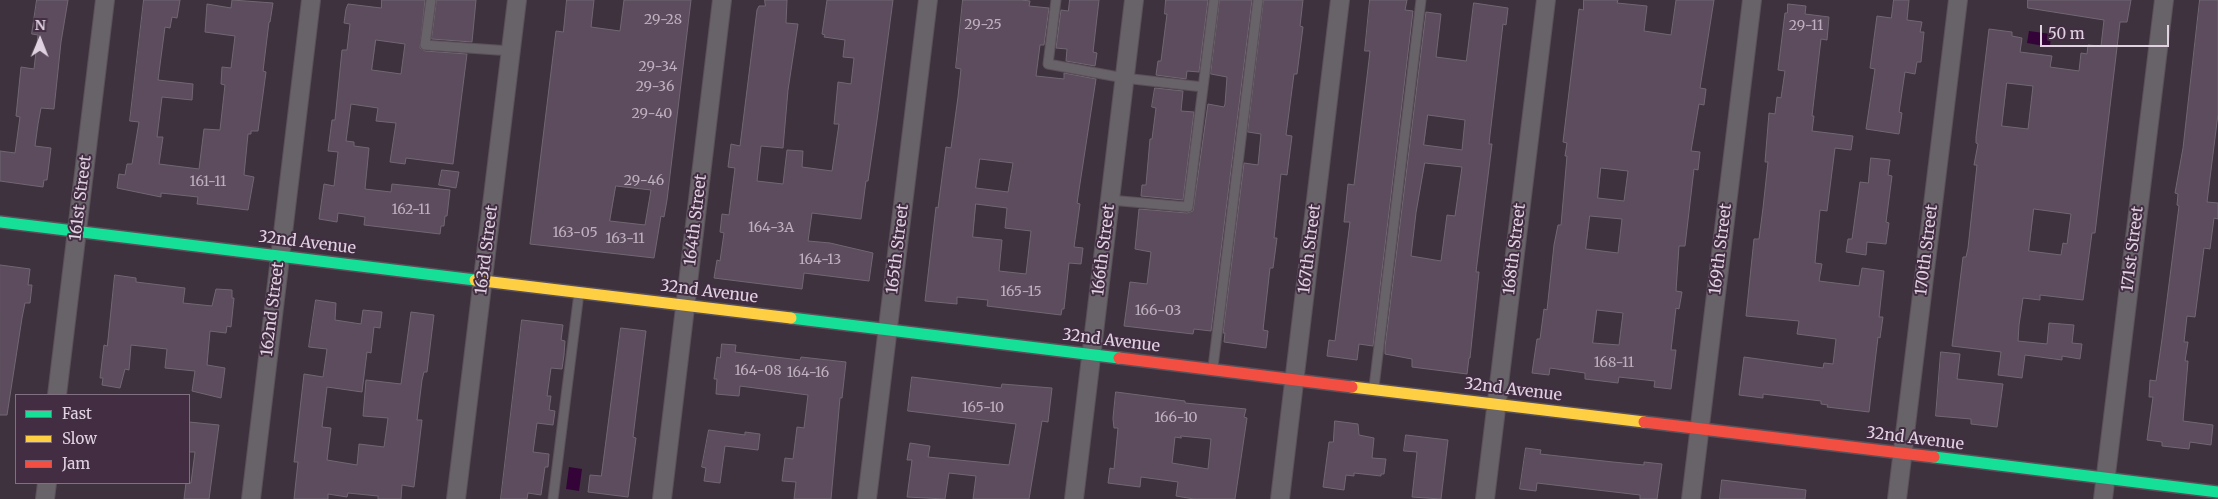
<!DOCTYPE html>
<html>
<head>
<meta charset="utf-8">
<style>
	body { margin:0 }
	#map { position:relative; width:2218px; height:499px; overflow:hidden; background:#3e323e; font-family:Merriweather,serif }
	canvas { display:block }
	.legend { position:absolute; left:15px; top:394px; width:175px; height:90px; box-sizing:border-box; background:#422d43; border:1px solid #816f82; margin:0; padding:6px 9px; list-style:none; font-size:15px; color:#e0d2e0 }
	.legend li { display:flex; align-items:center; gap:10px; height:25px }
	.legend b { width:25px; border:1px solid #816f82 }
	.north { position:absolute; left:15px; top:15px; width:50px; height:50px; -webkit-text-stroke:4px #422d43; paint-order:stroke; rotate:1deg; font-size:14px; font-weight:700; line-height:20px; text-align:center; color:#e0d2e0 }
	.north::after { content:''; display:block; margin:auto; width:18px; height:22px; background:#e0d2e0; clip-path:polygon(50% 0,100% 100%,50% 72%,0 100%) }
	.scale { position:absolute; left:2040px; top:25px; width:129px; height:22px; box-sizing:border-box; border:2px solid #e0d2e0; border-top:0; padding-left:6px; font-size:15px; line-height:18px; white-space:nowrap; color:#e0d2e0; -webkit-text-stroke:4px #422d43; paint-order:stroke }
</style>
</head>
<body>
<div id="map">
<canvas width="2218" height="499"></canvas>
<ul class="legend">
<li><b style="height:6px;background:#16e098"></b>Fast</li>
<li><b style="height:6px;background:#ffcf43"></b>Slow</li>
<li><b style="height:6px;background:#f24e42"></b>Jam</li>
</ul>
<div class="north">N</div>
<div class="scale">50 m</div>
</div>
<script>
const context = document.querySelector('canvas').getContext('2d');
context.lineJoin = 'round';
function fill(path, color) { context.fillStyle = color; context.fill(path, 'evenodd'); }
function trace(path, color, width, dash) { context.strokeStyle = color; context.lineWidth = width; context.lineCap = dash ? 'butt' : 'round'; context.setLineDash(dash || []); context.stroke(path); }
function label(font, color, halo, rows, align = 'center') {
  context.font = font + ' Merriweather,serif'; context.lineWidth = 4; context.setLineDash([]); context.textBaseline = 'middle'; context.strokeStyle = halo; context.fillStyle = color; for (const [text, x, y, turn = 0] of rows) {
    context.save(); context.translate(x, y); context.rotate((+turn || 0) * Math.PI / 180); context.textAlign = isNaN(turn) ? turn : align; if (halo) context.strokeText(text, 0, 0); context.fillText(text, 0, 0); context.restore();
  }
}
const water = new Path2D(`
	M2029 31 2051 34 2050 47 2027 43Z
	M569 467 582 469 579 491 566 489Z`);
const building = new Path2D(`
	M37 0H68L61 42 54 109 41 108 38 124 35 146 51 148 47 180H44L43 187 0 181V151L15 153 20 117 16 116 21 67 34 69 38 35 32 34Z
	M144 0H180L177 18 172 17 170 28 165 27 158 80 193 84 192 100 162 97 157 137H163L159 164 199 169 204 129 220 130 225 85 221 84 222 67 231 68 235 36 205 32 207 4 231 8 232 0 273 3 270 22H269L263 71 266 72 258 131H251V134H248L244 175 254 177 248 210 197 204 198 197 161 193V197L117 188 119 174 125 175 127 164H132L139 122 130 121Z
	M382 0H425L420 48 425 51 467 54 453 164 406 158 405 164 390 162 396 123 376 121 378 108 351 104 346 141 354 142V146L369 148 365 189 391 192 392 184 450 190 447 216H445L444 226H441L440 234 364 225 365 217 338 213 337 222 319 219 324 184 334 186 338 152 328 151 332 120H335L342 50H347L350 24 344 23 346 9 348 4 381 8ZM376 40 405 44 401 74 372 70Z
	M437 0H476L472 42 432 39Z
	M567 0H594L591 27 620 31 624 0H691L667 200 664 217 661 216 654 258 530 244 556 31 563 32ZM616 186 651 190 645 225 610 221Z
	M765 0H787L786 23 798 24 788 90 783 148 761 146 757 181 783 184 787 150 803 151 802 167 832 171 839 124H834L838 82 851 84 854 58 843 57 845 40 824 37 825 35 822 34 827 0H893L877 120 868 181H866L861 219 812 213 808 241 830 243 873 253 869 281 804 273 802 289 714 278 717 260 720 261 724 233 720 232 722 214 729 215 735 168 728 167 731 144 740 146 757 10 759 6H765Z
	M963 0H1021L1030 1 1029 6 1049 8 1044 45H1040L1036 76 1064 79V73L1096 79 1077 203 1080 204 1074 247 1083 248 1081 264 1069 263 1064 309H1062L1061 315 987 306 988 300 957 297V304L925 301 936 207 938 208 946 147 951 148 958 97 961 69 956 68ZM980 159 1013 163 1008 192 976 188ZM976 204 1007 208 1005 228 1031 231 1026 274 999 271 1002 240 973 237Z
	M1070 0H1099L1093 52 1097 53 1095 66 1066 61 1067 49 1056 48 1061 10 1068 11Z
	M1166 0H1208L1199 72 1187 71 1186 79 1156 75 1158 61H1161L1167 14H1165Z
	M1220 0H1252L1211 331 1194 329 1193 334 1124 326 1130 282 1147 284 1151 252 1135 249 1139 209 1187 213 1193 211 1208 104 1224 107 1225 104 1227 77 1211 74Z
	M1264 0H1303L1300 26 1303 27 1297 74H1294L1286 135 1292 136 1287 175 1281 174 1274 238H1277L1273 268H1270L1263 330 1268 331 1266 348 1224 342 1225 333H1223L1244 163 1258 165 1261 134 1248 132Z
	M1370 0H1407L1405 10 1413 11 1373 346 1359 344 1357 360 1327 356 1329 340 1335 341 1350 222H1344L1348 184 1354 185 1369 60 1370 51H1365Z
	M1584 0H1618L1617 3 1647 6 1644 31 1671 35 1676 0H1714L1700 88 1706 89 1704 105 1699 104 1691 151 1700 152 1698 170 1694 169 1685 246H1679L1676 291 1682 292 1679 309 1676 308 1671 350H1676L1671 389 1654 387 1655 381 1619 377 1618 383 1585 379V373L1550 368 1549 375 1532 373 1537 339H1540L1544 309 1547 310 1554 245 1558 225H1561L1567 156H1565L1567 143 1563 142 1579 9 1583 10ZM1601 168 1628 171 1624 201 1598 198ZM1590 216 1622 219 1618 253 1586 249ZM1597 310 1623 313 1619 345 1593 343Z
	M1894 0H1909L1907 20 1922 22 1920 32H1924L1921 62H1917L1915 74 1905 72 1899 112 1902 113 1899 134 1866 129 1875 69 1870 68 1877 16 1891 18Z
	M2028 0H2131L2127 22H2120L2095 233H2092L2083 300 2040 295V300L2023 298 2019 325 2018 341 2047 344 2049 323 2074 325 2072 343 2082 344 2080 359 2062 356V360L2025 355 2022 378 1998 375 2001 352 1952 346 1963 257H1966L1968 248 1977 165H1974L1978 144 1976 143V137L1989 29 2012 32V36L2022 38 2020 52 2052 56 2050 67 2079 71 2081 53 2087 54 2088 45 2101 46 2104 20 2028 8ZM2007 83 2033 86 2028 129 2002 126ZM2034 209 2071 214 2067 244 2063 243 2061 255 2029 251Z
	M2200 0H2218V114L2207 202 2218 203V219L2214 218 2210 249 2204 248 2195 317 2187 316 2184 342H2188L2185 361H2188L2183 421 2213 425 2211 445 2190 442 2189 449 2162 446V442L2147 440 2153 397H2149L2150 380 2156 381 2162 339 2179 206 2177 205 2178 194 2175 193 2183 148Z
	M1474 3 1508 8 1506 25 1503 24 1490 135 1489 144H1492L1476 272H1479L1470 358H1469L1467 374 1412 367V359L1385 354V347L1426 12 1441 14 1436 57 1466 61ZM1428 115 1465 120 1462 150 1424 145ZM1425 163 1462 167 1455 216 1447 215 1441 261 1411 256 1416 213Z
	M1788 4 1806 6 1805 14 1829 17 1827 40 1821 39 1812 116H1814L1812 131 1853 136 1851 150 1835 148 1827 211 1820 210 1815 263 1822 264 1819 281 1859 286 1862 268 1884 271 1879 317H1883L1880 338 1878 337 1869 412 1827 407 1828 405 1821 404V401L1763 394V398L1739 395 1744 357 1823 368 1824 363 1833 364 1836 339 1797 334 1799 321 1746 316 1754 239H1759L1763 208 1768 162H1765L1769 113 1775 114 1777 97 1781 98 1785 71 1778 70 1785 13H1787Z
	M1155 88 1183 91 1181 111 1194 112 1183 200 1141 196 1142 185H1146L1150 139H1152L1156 108 1152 107Z
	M1871 158 1890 160 1888 175 1892 176 1886 222 1889 223 1886 244 1867 242 1866 255 1846 252 1848 239H1852L1860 182 1868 183Z
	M442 170 459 172 456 188 439 185Z
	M0 265 30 269 28 285H32L30 303H25L22 318 7 415H0Z
	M115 275 136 278V282L185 288 183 303 212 306 216 289 232 290V298H234L231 327 227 326 226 333 210 331 207 365 225 368 221 398 192 391 195 371 165 368 167 349 131 345 129 370 125 369 120 388 102 385 103 378H100L104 345 107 346Z
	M316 300 336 303 335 320 361 324 363 310 382 312 380 328 374 327 371 353 367 352 362 392 327 387 322 427 331 428 327 460 357 465 359 444 384 447 388 418 363 416 366 380 401 384 411 312 434 315 427 372H424L422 380 417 420H422L414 487 402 485 401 499H378V496L348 493 347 497 328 494V499H294L298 462H294L304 374 323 377 327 349 309 347Z
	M522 320 563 325 561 340 565 341 564 355 562 369 551 368 547 396H551L549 410 555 411 553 425 537 423 533 452 549 454 548 467H545L541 495 528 493 527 499H501Z
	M621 328 646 331 633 437 636 438 628 497 588 492 590 475 601 476Z
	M722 344 736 345 735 352 800 360 801 357 846 362 842 398H840L831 499H794L796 482 782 481 785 458 793 459 797 427 804 428 808 395 740 386 739 396 716 394 717 379H714L717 357 720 358Z
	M1941 352 1960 354 1957 379 2003 384 1997 427 1971 424V419L1936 416Z
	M912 377 1001 388 1002 384 1052 388 1048 422 1042 421 1029 499H973L976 476 949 473 945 499 907 497 912 460H907L910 443 930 446 928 457 1009 465 1016 424 908 411Z
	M1116 392 1185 401V403L1246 409 1244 417 1247 418 1235 499H1194L1176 496 1178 482 1141 477 1140 487 1108 483 1110 468 1114 469 1118 428H1114L1113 419ZM1181 436 1211 439 1208 469 1172 463 1175 437 1181 438Z
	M1335 421 1358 424 1359 435 1374 438 1372 458 1386 459 1384 474H1381V476L1354 473V476L1346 475 1344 490 1323 487 1329 442H1333Z
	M189 422 219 425 209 499H184L186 483H191L195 452H189Z
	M709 430 745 435V432L760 434 758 450 725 446 720 483 704 481 706 468 702 467Z
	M1406 435 1448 440 1441 499 1412 497 1417 452 1404 451Z
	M1526 448 1541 450 1540 454 1613 462 1644 465V462L1662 464 1657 499H1640V495L1537 483 1536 491 1520 489Z
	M1722 480 1806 490 1805 499H1720Z`);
const lane = new Path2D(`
	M431 0 425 45 511 51
	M1056 0 1048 64 1124 78 1203 87
	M1110 200 1188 207 1214 0
	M1213 367 1258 0
	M1374 387 1421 0
	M553 499 579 293`);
const street = new Path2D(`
	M57 395 105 0
	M45 499 47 483
	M251 499 311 0
	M456 499 517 0
	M662 499 722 0
	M867 499 928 0
	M1074 499 1134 0
	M1280 499 1340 0
	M1485 499 1546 0
	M1691 499 1752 0
	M1897 499 1958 0
	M2103 499 2164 0`);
const fast = new Path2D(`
	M0 222 475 280
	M791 318 1119 358
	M1934 457 2218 492`);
const slow = new Path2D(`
	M475 280 791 318
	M1352 387 1644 422`);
const jam = new Path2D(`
	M1119 358 1352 387
	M1644 422 1934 457`);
const numberNames = [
	["29-28",663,20],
	["29-25",983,25],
	["29-11",1806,26],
	["29-34",658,67],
	["29-36",655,87],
	["29-40",652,114],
	["29-46",644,181],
	["161-11",208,182],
	["162-11",411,210],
	["164-3A",771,228],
	["163-05",575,233],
	["163-11",625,239],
	["164-13",820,260],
	["165-15",1021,292],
	["166-03",1158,311],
	["168-11",1614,363],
	["164-08",758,371],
	["164-16",808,373],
	["165-10",983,408],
	["166-10",1176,418]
];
const streetNames = [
	["161st Street",81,198,-83],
	["164th Street",696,220,-83],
	["32nd Avenue",307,243,7],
	["165th Street",898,249,-83],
	["167th Street",1310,249,-83],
	["168th Street",1515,249,-83],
	["169th Street",1721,249,-83],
	["171st Street",2133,249,-83],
	["163rd Street",487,250,-83],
	["166th Street",1104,250,-83],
	["170th Street",1927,250,-83],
	["32nd Avenue",709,292,7],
	["162nd Street",273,309,-83],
	["32nd Avenue",1111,341,7],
	["32nd Avenue",1513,390,7],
	["32nd Avenue",1915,439,7]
];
fill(water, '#340438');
fill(building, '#5c4c5d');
trace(building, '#716772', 1);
trace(lane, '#5a505a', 11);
trace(street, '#5a505a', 20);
trace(fast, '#5a505a', 14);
trace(slow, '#5a505a', 14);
trace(jam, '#5a505a', 14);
trace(lane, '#686368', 9);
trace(street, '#686368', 18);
trace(fast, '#16e098', 11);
trace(slow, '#ffcf43', 11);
trace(jam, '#f24e42', 11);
label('14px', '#bfb0bf', null, numberNames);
label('16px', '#e0d2e0', '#422d43', streetNames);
</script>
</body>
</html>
